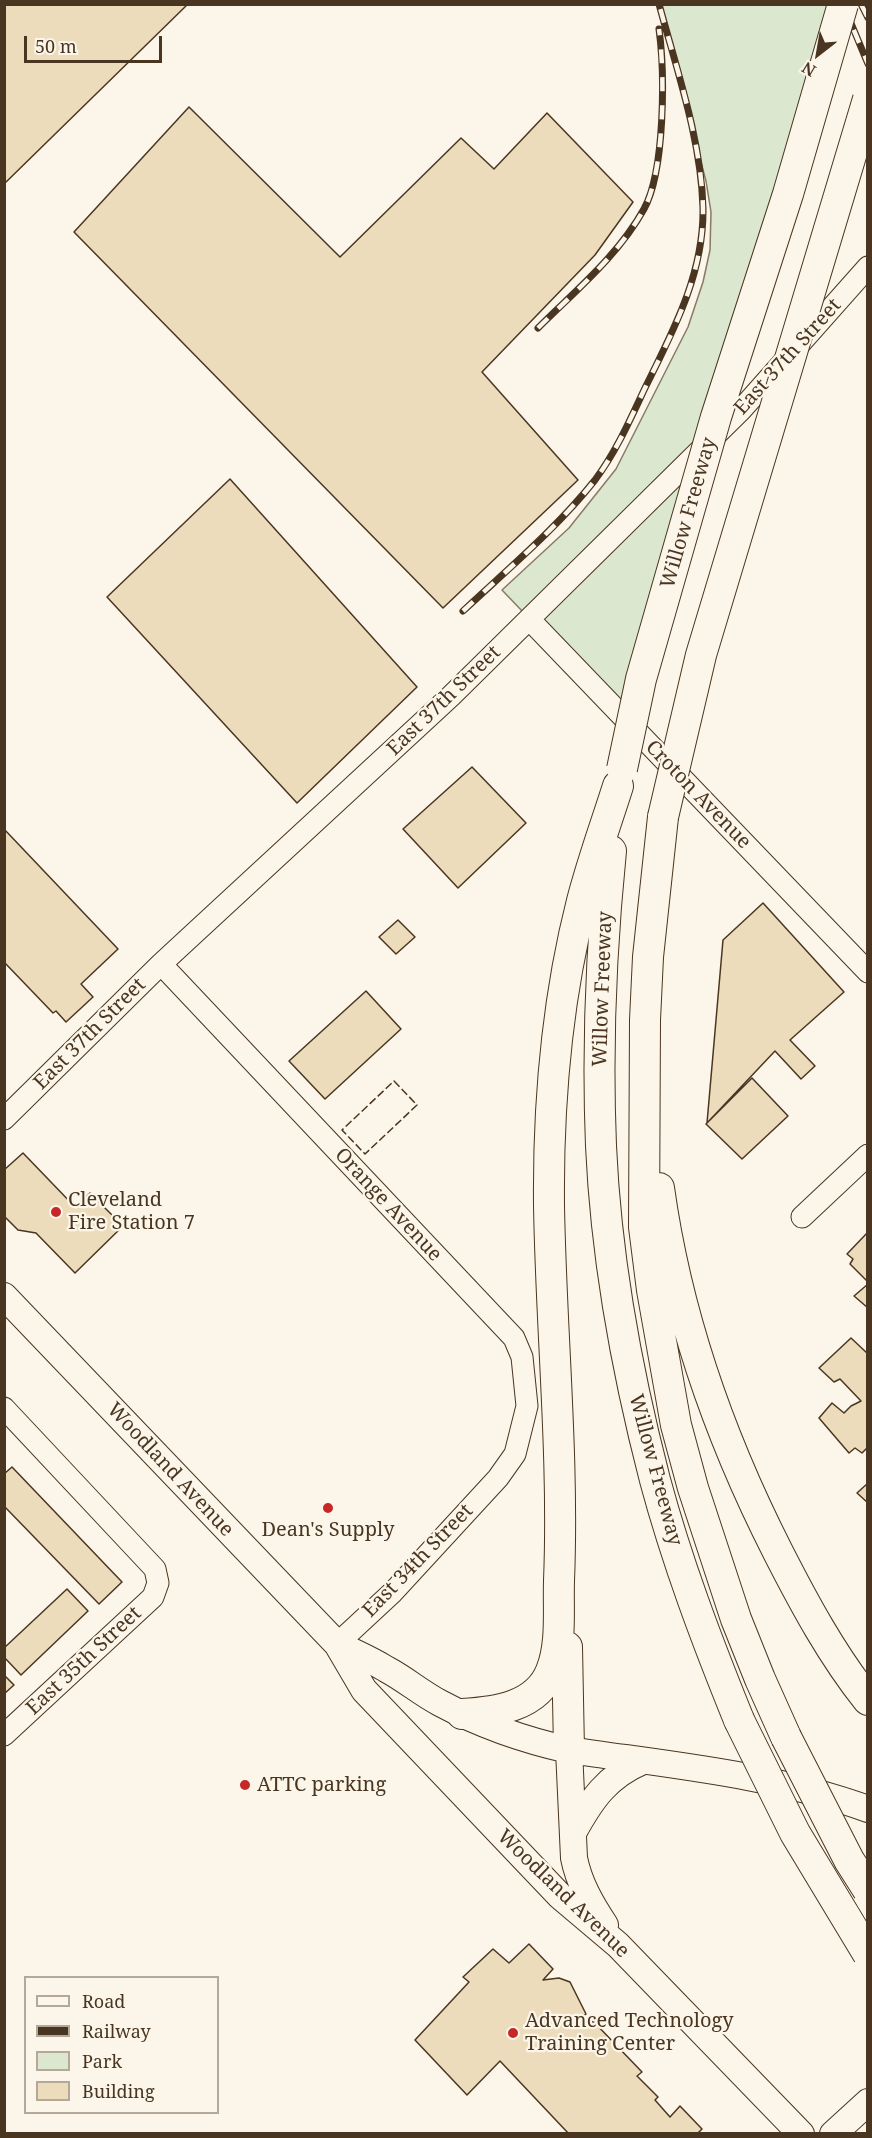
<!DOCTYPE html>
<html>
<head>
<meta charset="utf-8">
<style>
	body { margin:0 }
	#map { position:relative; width:872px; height:2138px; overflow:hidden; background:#fbf6e9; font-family:"Noto Serif",serif }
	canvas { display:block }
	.frame { position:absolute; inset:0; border:6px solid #4a3520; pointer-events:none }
	.legend { position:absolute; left:24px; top:1976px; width:195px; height:138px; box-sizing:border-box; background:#fbf6e9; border:2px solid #b4a999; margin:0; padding:8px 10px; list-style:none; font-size:18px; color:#4a3520 }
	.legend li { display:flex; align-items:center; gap:12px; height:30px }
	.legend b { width:30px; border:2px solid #b4a999 }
	.north { position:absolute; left:788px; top:24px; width:60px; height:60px; -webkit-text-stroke:4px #fbf6e9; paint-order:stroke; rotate:211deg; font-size:16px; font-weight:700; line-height:24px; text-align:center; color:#4a3520 }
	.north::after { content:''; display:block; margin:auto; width:21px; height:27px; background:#4a3520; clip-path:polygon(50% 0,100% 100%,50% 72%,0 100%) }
	.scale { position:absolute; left:24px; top:36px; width:138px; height:27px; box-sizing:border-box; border:3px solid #4a3520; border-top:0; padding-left:8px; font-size:18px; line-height:21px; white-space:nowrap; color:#4a3520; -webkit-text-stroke:4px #fbf6e9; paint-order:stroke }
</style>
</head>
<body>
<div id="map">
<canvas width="872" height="2138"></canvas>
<div class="frame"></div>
<ul class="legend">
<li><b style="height:8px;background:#fbf6e9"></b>Road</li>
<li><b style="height:8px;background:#4a3520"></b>Railway</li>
<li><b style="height:16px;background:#dce7d0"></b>Park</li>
<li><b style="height:16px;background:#ecdcbc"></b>Building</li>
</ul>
<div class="north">N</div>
<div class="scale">50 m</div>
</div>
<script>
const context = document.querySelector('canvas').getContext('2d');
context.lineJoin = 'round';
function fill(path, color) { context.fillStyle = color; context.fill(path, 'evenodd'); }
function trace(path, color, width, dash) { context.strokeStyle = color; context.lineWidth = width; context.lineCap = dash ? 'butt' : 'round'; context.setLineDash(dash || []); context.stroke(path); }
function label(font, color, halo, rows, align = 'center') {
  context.font = font + ' "Noto Serif",serif'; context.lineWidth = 4.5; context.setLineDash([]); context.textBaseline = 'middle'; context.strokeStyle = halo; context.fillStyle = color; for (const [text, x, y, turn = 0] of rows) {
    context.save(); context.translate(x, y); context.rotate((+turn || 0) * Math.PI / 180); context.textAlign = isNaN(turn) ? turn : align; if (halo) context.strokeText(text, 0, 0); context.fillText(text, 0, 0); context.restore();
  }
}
const green = new Path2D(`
	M659 5H843L629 723 502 590 569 528 616 469 688 327 703 282 710 250 711 212 706 181Z`);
const building = new Path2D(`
	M4 4H188L4 184Z
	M189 107 340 257 461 138 494 169 547 113 633 202 595 255 482 372 578 480 443 608 74 232Z
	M230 479 417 687 297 803 107 597Z
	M472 767 526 823 458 888 403 829Z
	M4 829 118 949 81 984 93 997 66 1022 56 1011 53 1013 4 962Z
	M763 903 844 992 790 1040 815 1066 801 1079 775 1051 707 1123 723 940Z
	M398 920 415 937 396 954 379 937Z
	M366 991 401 1029 325 1099 289 1061Z
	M752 1078 788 1116 742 1159 706 1124Z
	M23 1153 75 1207 90 1193 123 1226 75 1273 36 1233 18 1230 4 1216V1170Z
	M868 1232V1282L850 1264 853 1259 847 1254Z
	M868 1284V1308L854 1296Z
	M851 1338 868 1354V1447L862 1453 855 1448 849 1453 819 1418 832 1403 844 1413 851 1406 861 1401 840 1379 834 1382 819 1368Z
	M12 1467 122 1582 99 1604 4 1506V1474Z
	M868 1483V1503L857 1493Z
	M67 1589 88 1611 21 1675 4 1657V1648Z
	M4 1675 14 1685 4 1694Z
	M529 1944 553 1969 543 1980 559 1978 570 1982 586 2014 581 2018 589 2025 593 2021 642 2072 637 2076 658 2097 655 2100 670 2117 680 2106 702 2129 697 2134H569L500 2061 467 2095 415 2040 469 1982 463 1977 493 1949 509 1963Z`);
const minor = new Path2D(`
	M529 619 868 972
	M161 964 514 1338 522 1357 527 1406 515 1454 498 1478 393 1592 337 1644
	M4 1119 161 964 451 696 741 410 868 267
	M802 1217 868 1155
	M4 1408 155 1569 158 1583 153 1597 4 1735`);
const major = new Path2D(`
	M4 1296 337 1644 364 1690 560 1896 618 1945 801 2134
	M337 1644C353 1652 370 1659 386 1669 405 1679 421 1693 440 1703 481 1725 524 1740 569 1750 669 1765 772 1774 868 1809
	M569 1750 574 1858C579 1883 591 1904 605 1925
	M573 1833C591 1800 607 1776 643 1761
	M833 2134 868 2102`);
const highway = new Path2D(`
	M663 817 648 957 645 1020 644 1227 652 1290 676 1425 693 1488 736 1619 760 1679 786 1737
	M611 851C601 949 597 1047 601 1146 606 1258 627 1372 655 1480 677 1562 707 1641 739 1720
	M659 1188C677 1317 719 1436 778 1552 804 1603 832 1655 868 1700
	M567 1647 569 1750
	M462 1714C495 1712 537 1707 551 1671 562 1644 558 1609 559 1581 564 1456 551 1330 549 1205 548 1104 557 999 582 901 592 862 606 824 618 786`);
const rail = new Path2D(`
	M843 4 868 64
	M861 4 868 18
	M538 328C575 291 618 256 644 209 665 171 665 73 659 29
	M463 611C508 569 557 528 595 480 616 452 630 420 645 388 673 331 704 274 703 208 701 139 677 71 659 4`);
const highwayBridge = new Path2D(`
	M622 769 641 679 716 417 788 194 843 4
	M663 817 701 655 868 99
	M739 1720 795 1833 868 1954
	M786 1737 849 1860 868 1890`);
const fence = new Path2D(`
	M394 1081 417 1105 365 1154 342 1130Z`);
const markers = [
	[56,1212,6,"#c62828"],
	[328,1508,6,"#c62828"],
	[245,1785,6,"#c62828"],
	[513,2033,6,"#c62828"]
];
const streetNames = [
	["East 37th Street",788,357,-48],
	["Willow Freeway",689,513,-74],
	["East 37th Street",444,701,-44],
	["Croton Avenue",698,795,46],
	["Willow Freeway",603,989,-88],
	["East 37th Street",90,1034,-45],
	["Orange Avenue",388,1205,47],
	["Woodland Avenue",170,1470,47],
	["Willow Freeway",655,1470,75],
	["East 34th Street",418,1561,-46],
	["East 35th Street",84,1661,-43],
	["Woodland Avenue",563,1894,44]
];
const poiNames = [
	["Cleveland",68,1200],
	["Fire Station 7",68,1223],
	["Dean's Supply",328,1530,"center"],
	["ATTC parking",257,1785],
	["Advanced Technology",525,2021],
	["Training Center",525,2044]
];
fill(green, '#dce7d0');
trace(green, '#887966', 1.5);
fill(building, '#ecdcbc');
trace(building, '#4a3520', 1.5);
trace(minor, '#4a3520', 23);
trace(major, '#4a3520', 28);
trace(highway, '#4a3520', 32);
trace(minor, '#fbf6e9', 21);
trace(major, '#fbf6e9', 26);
trace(highway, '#fbf6e9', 30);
trace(rail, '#4a3520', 7);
trace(rail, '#fbf6e9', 4.5, [14]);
trace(highwayBridge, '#4a3520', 32, []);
trace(highwayBridge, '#fbf6e9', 30);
trace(fence, '#4a3520', 1.5, [8, 3]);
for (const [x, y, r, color] of markers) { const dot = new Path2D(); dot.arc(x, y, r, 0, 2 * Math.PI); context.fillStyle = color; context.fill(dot); trace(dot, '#fbf6e9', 2); }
label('20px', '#4a3520', '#fbf6e9', streetNames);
label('20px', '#4a3520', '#fbf6e9', poiNames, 'left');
</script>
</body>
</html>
